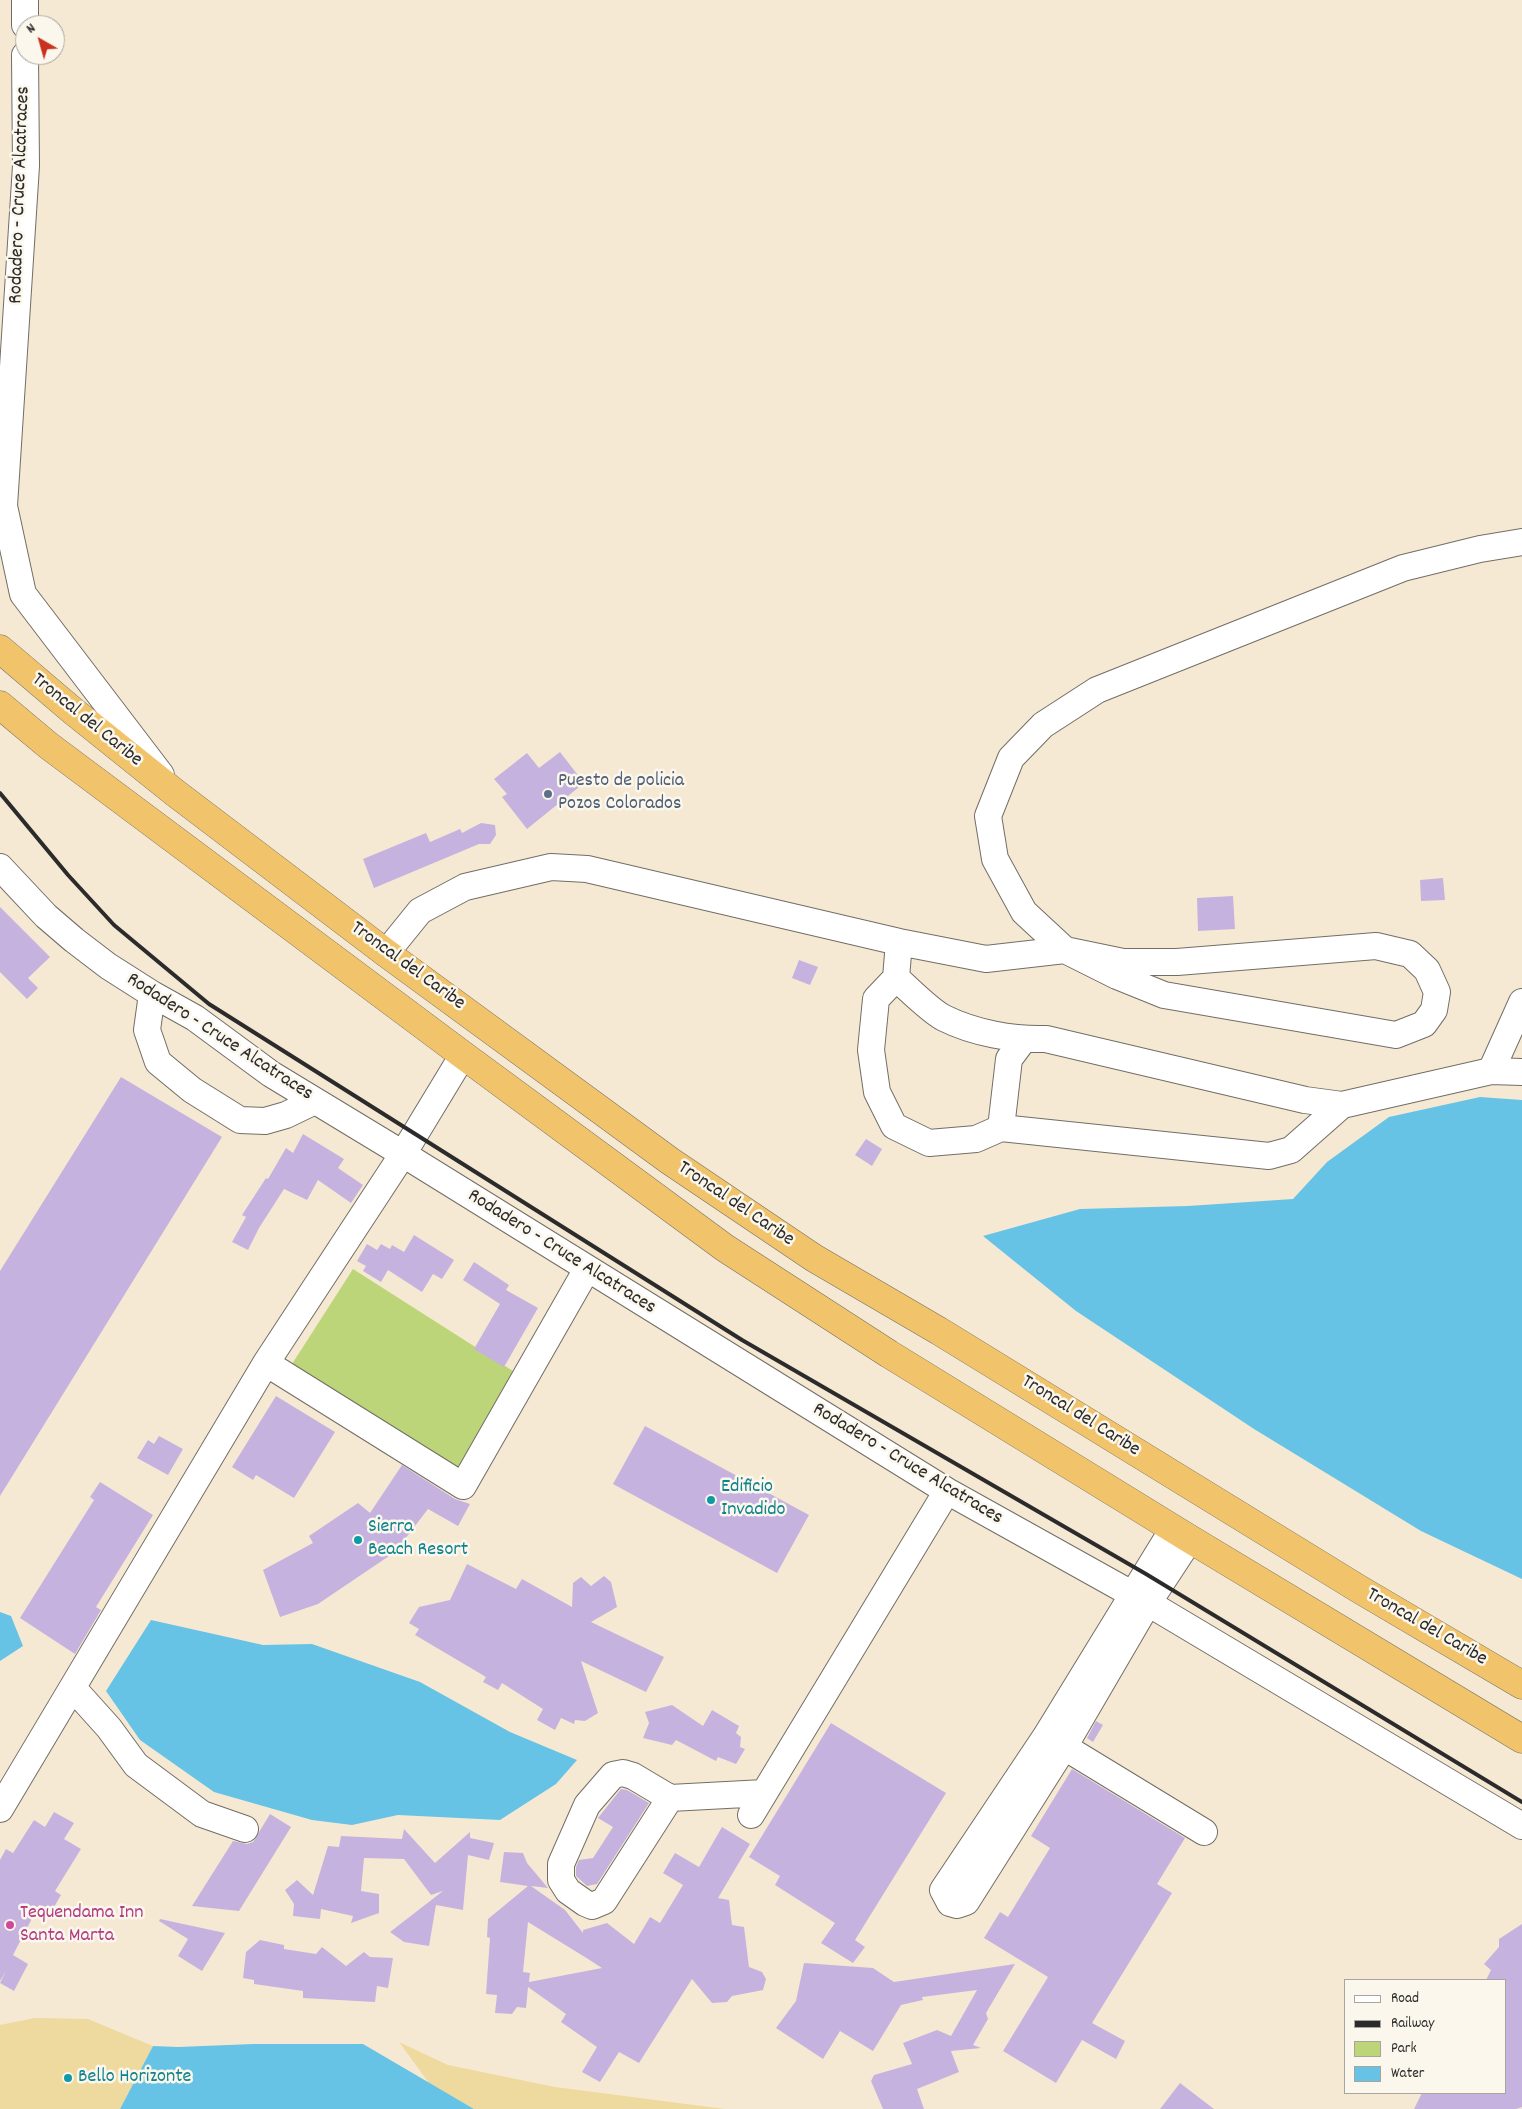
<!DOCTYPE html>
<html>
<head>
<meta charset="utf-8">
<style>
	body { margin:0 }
	#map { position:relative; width:1522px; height:2109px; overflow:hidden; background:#f6e9d3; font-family:Dekko,sans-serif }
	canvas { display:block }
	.legend { position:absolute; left:1344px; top:1979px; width:162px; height:115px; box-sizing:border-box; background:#fbf7ec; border:1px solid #a8a59f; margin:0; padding:6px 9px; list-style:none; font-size:15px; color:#2b2b2b }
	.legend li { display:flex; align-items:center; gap:10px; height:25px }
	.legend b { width:25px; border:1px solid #a8a59f }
	.north { position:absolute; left:15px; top:15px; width:50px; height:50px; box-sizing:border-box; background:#fbf7ec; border:1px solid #a8a59f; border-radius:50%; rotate:322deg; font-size:14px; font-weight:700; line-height:20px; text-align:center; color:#2b2b2b }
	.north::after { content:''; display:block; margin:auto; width:18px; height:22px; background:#c8321e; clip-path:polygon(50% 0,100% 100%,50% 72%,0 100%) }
</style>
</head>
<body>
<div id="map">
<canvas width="1522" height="2109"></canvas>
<ul class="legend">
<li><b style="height:6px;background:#fff"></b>Road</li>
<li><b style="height:6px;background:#2b2b2b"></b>Railway</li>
<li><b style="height:14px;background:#bcd579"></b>Park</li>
<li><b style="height:14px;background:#67c3e5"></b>Water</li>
</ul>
<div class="north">N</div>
</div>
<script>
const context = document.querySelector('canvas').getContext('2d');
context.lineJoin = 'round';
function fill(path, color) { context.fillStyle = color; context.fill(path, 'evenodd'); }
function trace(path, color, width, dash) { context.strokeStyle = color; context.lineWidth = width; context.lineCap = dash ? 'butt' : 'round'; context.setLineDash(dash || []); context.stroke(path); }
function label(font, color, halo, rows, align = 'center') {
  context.font = font + ' Dekko,sans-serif'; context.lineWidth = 5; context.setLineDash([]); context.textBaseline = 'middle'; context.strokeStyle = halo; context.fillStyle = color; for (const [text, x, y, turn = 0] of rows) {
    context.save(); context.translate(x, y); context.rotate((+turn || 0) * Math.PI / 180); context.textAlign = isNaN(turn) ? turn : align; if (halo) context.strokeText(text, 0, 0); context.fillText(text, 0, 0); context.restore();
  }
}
const green = new Path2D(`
	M353 1269 524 1378 468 1475 292 1364Z`);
const sand = new Path2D(`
	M35 2018 88 2019 153 2046 120 2109H0V2025Z
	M399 2042 448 2065 555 2087 725 2109H474L429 2083Z`);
const water = new Path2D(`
	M1480 1097 1522 1100V1579L1421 1531 1254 1429 1076 1311 983 1236 1080 1209 1188 1206 1293 1199 1327 1162 1389 1117Z
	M0 1612 11 1616 23 1646 0 1661Z
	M151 1620 263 1645 312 1644 420 1682 510 1732 577 1760 556 1784 500 1820 398 1815 352 1825 312 1820 214 1792 140 1740 106 1691Z
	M253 2044H363L474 2109H120L153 2046 178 2047Z`);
const building = new Path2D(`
	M560 752 584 783 527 829 502 797 507 794 494 779 527 753 539 768Z
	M481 823 495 825 496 835 490 844H479L374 888 363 859 426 833 430 842 460 829 462 833Z
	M1443 878 1445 900 1421 901 1420 880Z
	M1233 896 1235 929 1198 931 1197 898Z
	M0 907 50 957 28 978 38 988 27 999 0 972Z
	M799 960 818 967 810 985 792 978Z
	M121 1077 222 1137 0 1496V1271Z
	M303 1134 344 1159 338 1168 363 1185 351 1203 318 1180 307 1200 284 1189 259 1228 248 1250 232 1242 246 1217 242 1215 266 1178 268 1179 286 1148 293 1153Z
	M866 1139 882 1149 872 1166 855 1155Z
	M414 1235 454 1260 442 1279 433 1274 422 1292 388 1270 381 1282 363 1271 366 1266 357 1261 367 1244 377 1250 381 1244 390 1249 392 1245 404 1252Z
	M474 1262 509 1285 506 1290 538 1308 504 1367 474 1349 500 1304 463 1280Z
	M276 1396 335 1432 294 1498 256 1475 253 1480 232 1467Z
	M645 1426 809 1515 777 1573 613 1484Z
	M159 1436 183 1449 168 1475 137 1458 148 1440 154 1444Z
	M402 1465 455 1499 470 1504 458 1526 428 1509 395 1552 318 1604 280 1617 263 1570 313 1543 309 1536 358 1503 370 1513Z
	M100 1482 153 1515 96 1607 101 1610 75 1654 20 1618 94 1500 90 1497Z
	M467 1564 516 1589 522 1579 572 1607 573 1583 581 1577 591 1586 604 1576 611 1582 617 1607 591 1622 664 1657 646 1692 581 1661 598 1713 585 1721 575 1720 574 1724 561 1718 555 1730 537 1720 543 1709 502 1683 498 1690 483 1682 486 1677 415 1635 419 1629 409 1623 419 1607 450 1600Z
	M672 1705 703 1726 712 1710 739 1726 736 1733 741 1737 740 1747 745 1749 736 1764 718 1757 716 1761 676 1740 672 1745 643 1738 649 1723 645 1712Z
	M1096 1721 1103 1725 1093 1742 1087 1738Z
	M831 1723 946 1793 855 1940 865 1947 853 1963 821 1943 835 1923 775 1885 780 1876 749 1857Z
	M1072 1769 1185 1838 1157 1884 1172 1893 1092 2023 1125 2041 1116 2059 1082 2040 1056 2083 1003 2051 1048 1977 984 1938 1000 1912 1008 1917 1050 1848 1031 1836Z
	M621 1789 627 1790 649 1803 597 1884 587 1886 576 1876V1867L579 1860 593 1858 613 1827 598 1818Z
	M54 1812 74 1823 64 1839 81 1849 55 1891 61 1895 51 1912 39 1905 13 1955 28 1964 14 1991 0 1983 6 1971 0 1981V1860L6 1849 13 1853 34 1820 45 1827Z
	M270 1814 291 1827 239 1911 192 1906 233 1841 247 1844 253 1842Z
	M722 1827 750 1844 718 1898 729 1900 732 1925 744 1927 749 1967 762 1972 766 1979 763 1990 732 1996 727 2002 712 2003 692 1979 639 2063 619 2052 600 2082 582 2072 597 2047 561 2022 566 2014 528 1987 526 2008 517 2007 512 2014 495 2013 497 1995 486 1994 490 1938 487 1937 488 1919 528 1886 500 1882 504 1852 523 1853 527 1863 548 1888 531 1886 565 1910 583 1933V1930L607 1923 634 1944 650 1917 660 1923 683 1885 663 1873 675 1853 699 1867ZM528 1922 588 1959 602 1968 529 1982 530 1973 523 1972Z
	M404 1829 435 1863 470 1832V1838L494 1843 489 1860 468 1855 463 1910 436 1905 429 1946 404 1942 390 1932 443 1891 431 1895 404 1859 364 1858 361 1891 379 1894V1913L351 1923 353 1916 321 1909 320 1919 293 1916 294 1904 285 1890 297 1880 313 1895 328 1846 339 1847 341 1836 402 1839Z
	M160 1919 225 1933 202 1971 178 1956 188 1939 159 1921Z
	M1522 1924V2107L1516 2109H1414L1422 2093H1506V1980H1486L1491 1970 1484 1964 1499 1947V1939Z
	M260 1940 284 1945V1949L316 1954 322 1947 346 1966 364 1952 370 1957 393 1958 388 1988 377 1986 375 2002 303 1998V1991L254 1984V1980L243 1978 246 1952Z
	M804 1963 873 1968 894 1982 1015 1964 986 2013 988 2019 973 2045 981 2048 951 2051 959 2072 917 2089 924 2109H883L871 2081 874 2075 912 2064 903 2043 937 2030 951 2036 977 1990 922 1997 923 2000 901 2005 873 2051 840 2031 823 2059 776 2028 796 2001Z
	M1180 2083 1214 2109H1160Z`);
const minor = new Path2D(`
	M25 0V25
	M25 55 26 166 4 506 23 594 161 775
	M0 867 46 916 74 940 108 966 152 994 195 1018 271 1074 403 1154 947 1491 1148 1603 1522 1826
	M899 942 896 978 876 999 871 1050 877 1092 894 1126 929 1143 976 1139 1001 1128 1269 1156 1291 1150 1342 1105
	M386 953 420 911 465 887 551 867 587 869 899 942 986 959 1065 950 1123 962H1177L1376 946 1410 954 1427 970 1437 992 1434 1010 1424 1024 1396 1035 1164 995 1117 976 1065 950 1024 912 995 859 988 816 1011 758 1043 725 1097 690 1403 568 1480 549 1522 542
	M896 978C909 989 930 1011 944 1018 974 1033 1013 1040 1046 1039L1305 1100 1342 1105 1491 1071 1522 1072
	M152 994 147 1030 158 1062 192 1090 240 1120 265 1121 286 1115 315 1101
	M1491 1071 1522 1002
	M1001 1128 1009 1059 1024 1039
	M266 1363 463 1486 587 1269
	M1173 1529 1046 1736 943 1890 950 1903 957 1905 966 1902 1064 1747 1148 1603 1190 1539
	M73 1688 109 1728 136 1765 202 1814 245 1829
	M1048 1737 1204 1832
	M670 1798 604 1901 592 1906 585 1903 568 1891 561 1880V1864L587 1805 613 1775 623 1773 633 1776 670 1798 764 1793
	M0 1809 266 1363 403 1154 463 1055
	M751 1815 947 1491`);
const highway = new Path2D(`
	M0 649 73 711 174 792 386 953 670 1161 814 1258 939 1331 1359 1589 1522 1685
	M0 705 49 746 463 1055 725 1248 889 1354 1190 1539 1522 1739`);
const rail = new Path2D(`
	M0 793 68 875 114 925 209 1004 742 1340 1146 1574 1522 1802`);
const markers = [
	[548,794,5,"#5c6f8a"],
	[711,1500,5,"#0f9aa8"],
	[358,1540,5,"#0f9aa8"],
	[10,1925,5,"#d1479c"],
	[68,2078,5,"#0f9aa8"]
];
const streetNames = [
	["Rodadero - Cruce Alcatraces",21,195,-88],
	["Troncal del Caribe",86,721,39],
	["Troncal del Caribe",407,967,36],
	["Rodadero - Cruce Alcatraces",219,1038,33],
	["Troncal del Caribe",735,1205,34],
	["Rodadero - Cruce Alcatraces",561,1253,32],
	["Troncal del Caribe",1080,1417,32],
	["Rodadero - Cruce Alcatraces",907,1465,31],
	["Troncal del Caribe",1426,1628,30]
];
const serviceNames = [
	["Puesto de policia",558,782],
	["Pozos Colorados",558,805]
];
const cultureNames = [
	["Edificio",721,1488],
	["Invadido",721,1511],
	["Sierra",368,1528],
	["Beach Resort",368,1551],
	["Bello Horizonte",78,2078]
];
const hotelNames = [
	["Tequendama Inn",20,1914],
	["Santa Marta",20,1937]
];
fill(green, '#bcd579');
fill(sand, '#eeda9e');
fill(water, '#67c3e5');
fill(building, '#c6b2df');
trace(minor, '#726e66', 28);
trace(highway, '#726e66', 29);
trace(minor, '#fff', 26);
trace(highway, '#f1c36a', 28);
trace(rail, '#2b2b2b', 4);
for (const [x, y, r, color] of markers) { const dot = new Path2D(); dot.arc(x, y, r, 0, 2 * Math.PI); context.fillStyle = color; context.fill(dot); trace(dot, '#fbf7ec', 2); }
label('20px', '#2b2b2b', '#fbf7ec', streetNames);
label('20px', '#4e5e75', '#fbf7ec', serviceNames, 'left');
label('20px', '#0d838f', '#fbf7ec', cultureNames, 'left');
label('20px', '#b23c85', '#fbf7ec', hotelNames, 'left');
</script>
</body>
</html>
